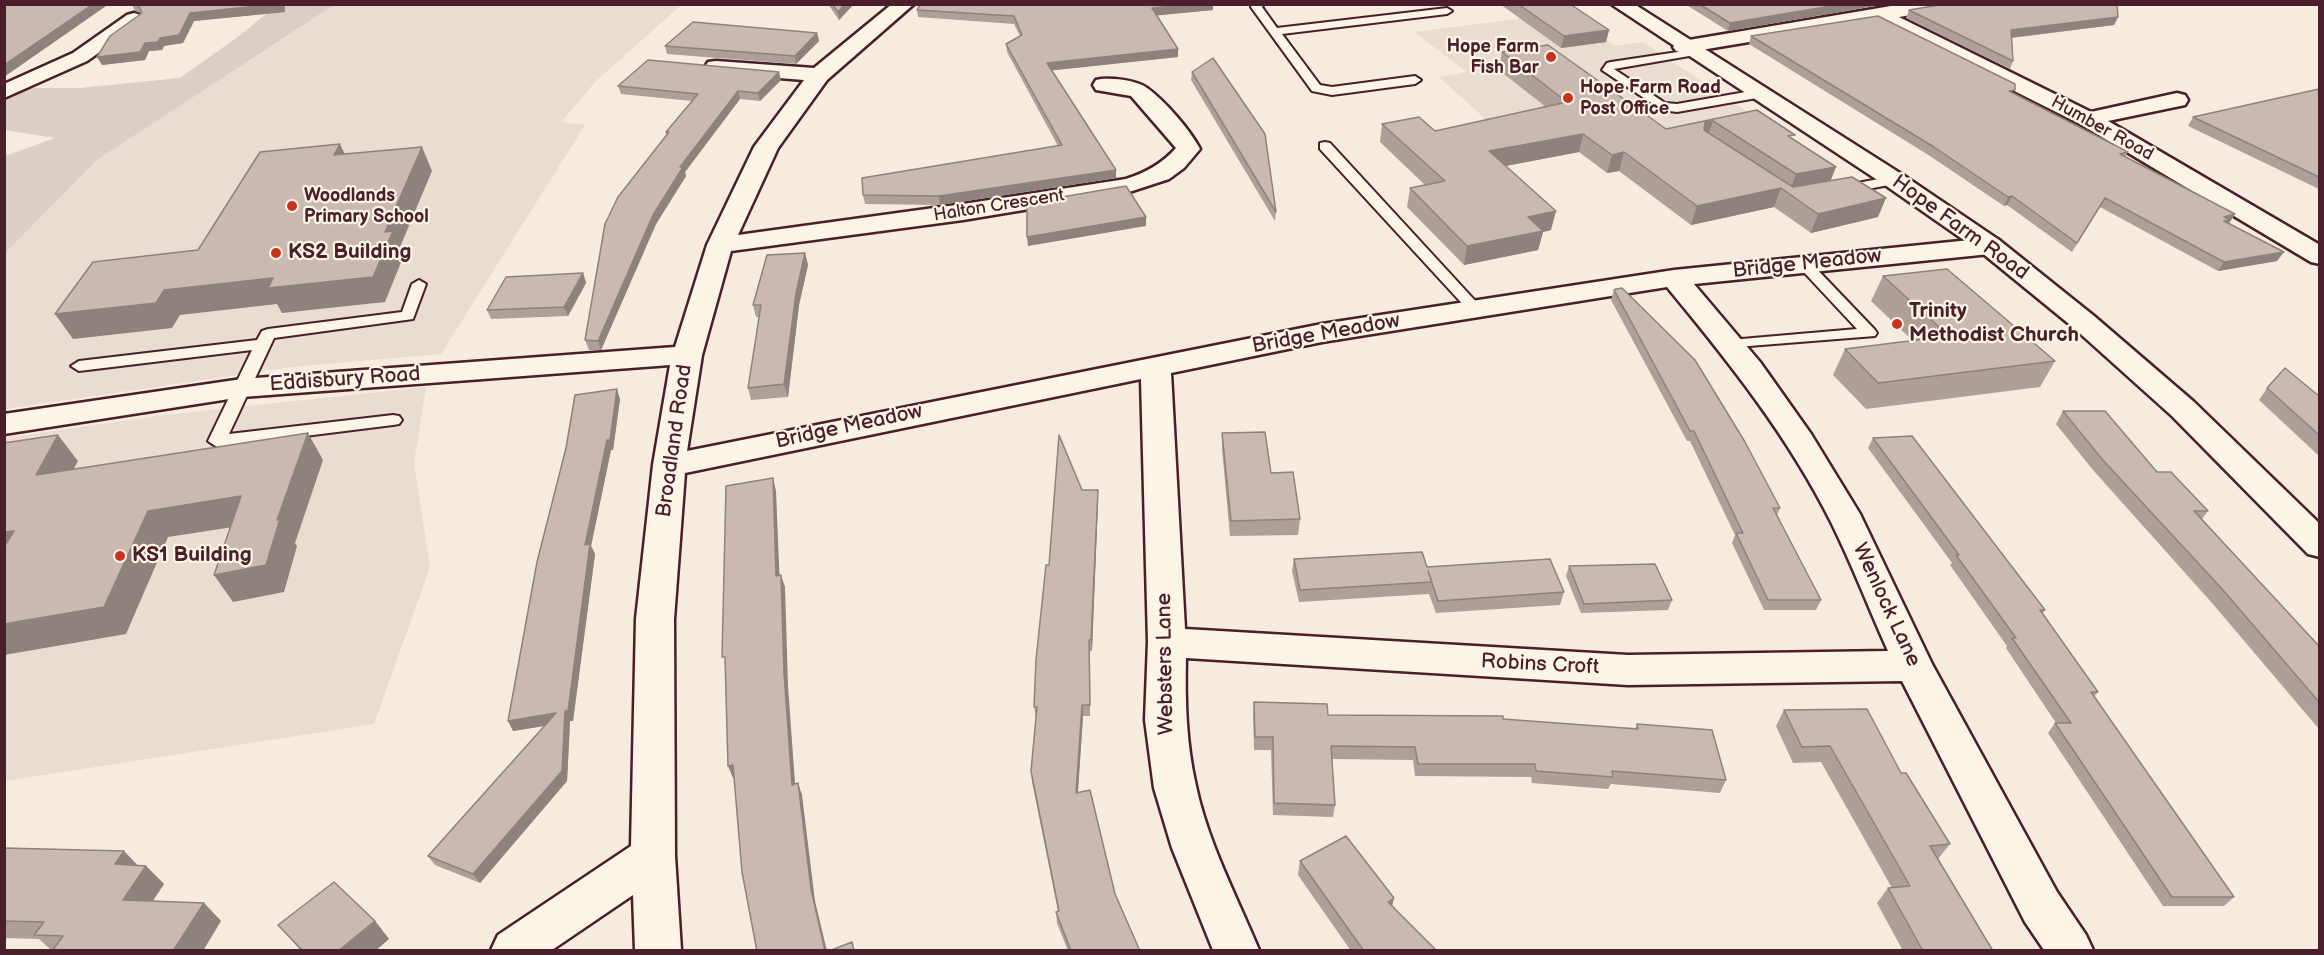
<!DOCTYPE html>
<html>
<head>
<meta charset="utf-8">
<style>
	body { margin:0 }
	#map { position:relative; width:2324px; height:955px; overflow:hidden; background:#f5ecde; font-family:"Balsamiq Sans",sans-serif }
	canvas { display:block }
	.frame { position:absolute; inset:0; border:6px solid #4a1f2b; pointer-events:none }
</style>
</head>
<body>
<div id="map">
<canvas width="2324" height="955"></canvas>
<div class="frame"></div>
</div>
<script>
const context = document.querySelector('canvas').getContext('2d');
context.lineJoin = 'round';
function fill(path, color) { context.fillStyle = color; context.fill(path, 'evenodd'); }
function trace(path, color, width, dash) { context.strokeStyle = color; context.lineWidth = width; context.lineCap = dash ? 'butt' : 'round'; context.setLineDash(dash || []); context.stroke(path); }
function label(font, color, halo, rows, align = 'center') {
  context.font = font + ' "Balsamiq Sans",sans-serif'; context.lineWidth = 4.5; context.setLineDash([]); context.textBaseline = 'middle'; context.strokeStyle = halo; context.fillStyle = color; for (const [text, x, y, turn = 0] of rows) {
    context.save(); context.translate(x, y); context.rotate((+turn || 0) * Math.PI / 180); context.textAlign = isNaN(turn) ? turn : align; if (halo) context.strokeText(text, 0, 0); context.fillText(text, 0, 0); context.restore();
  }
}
const built = new Path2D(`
	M334 5H681L595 82 561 122 585 125 441 354 292 367 5 409 4 253 97 160Z
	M1566 13 1614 46 1643 42 1760 120 1531 160 1439 77 1467 72 1414 32Z
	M426 387 414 463 430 567 374 724 5 781 4 438 172 414Z`);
const green = new Path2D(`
	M277 5H334L97 160 5 253V156L55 138 5 130V99L33 88H80L180 78 239 36Z`);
const lane = new Path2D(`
	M1252 4H1264L1262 7 1277 28 1447 8 1452 11 1447 14 1282 34 1320 85 1332 87 1415 76 1421 80 1415 84 1332 95 1312 91 1251 7Z
	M1691 50 1695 51V55L1614 69 1665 103 1677 104 1757 90 1763 94 1757 98 1677 112 1662 110 1602 70 1607 63 1611 62Z
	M1325 142 1330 143 1479 305 1482 308 1479 311H1469L1320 149V143Z
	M1894 176 1899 177V183L1842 194 1835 190 1842 186Z
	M1805 261 1810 262 1875 330 1877 333 1875 336 1724 348 1722 345 1724 342 1730 340 1857 329 1800 268 1798 265 1800 262Z
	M419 280 426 284 413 319 274 338 229 434 393 415 399 416 402 420 399 424 393 425 217 447 208 441 252 350 79 371 71 366 79 361 257 340 262 331 268 329 402 312 412 284Z`);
const street = new Path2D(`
	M892 4H914L827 80 778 148 738 235 963 204 1126 179C1145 173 1162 164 1176 148L1131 96 1096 90 1093 85 1096 80C1108 77 1137 80 1147 88 1165 101 1190 130 1200 149L1184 168 1169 179 1126 193 963 220 731 251 702 355 687 451 1322 324 1674 270 1990 238 1999 240 2003 246 1999 252 1990 254 1694 284 1760 362 1811 434 1860 514 1932 664 2057 892 2086 935 2093 950H2044L2025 922 1902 681 1628 685 1186 658C1185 701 1186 743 1196 786 1208 843 1237 897 1259 950H1213L1172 848 1154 788 1145 720 1148 642 1141 379 685 473 674 619 675 856 681 950H635L633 895 552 950H491L498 935 631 846 636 619 653 465 670 365 242 397 4 434V414L242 379 675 347 707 245 754 147 804 80 716 73 708 72 705 67 708 62 716 61 814 68ZM1667 287C1728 361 1788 436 1831 522 1852 564 1869 609 1888 651L1628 655 1185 629 1171 373 1322 342Z
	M1903 4H1950L1941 10 1899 17 2091 112 2177 93 2185 95 2188 100 2185 105 2108 121 2320 245V264L2311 262 2080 124 1875 21 1683 53 1676 51 1673 47 1676 43 1683 41Z
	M134 13 141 15 144 19 141 23 87 61 4 98V84L73 53 127 15Z`);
const secondary = new Path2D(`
	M1611 4H1634L1903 175 1999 240 2094 316 2194 402 2320 524V557L2308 554 2172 416 2074 328 1981 252 1885 185Z`);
const wall = new Path2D(`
	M132 4H285V12L194 21 183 43 164 46 162 50 149 51 145 60 102 65 141 13 135 11Z
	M828 4H854L839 20Z
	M921 4H1213V10L1157 15 1178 57 1052 70 1116 170V178L940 205 865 204 863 195 1058 146 1007 52 1006 44 1020 36 1014 24 918 17 917 10Z
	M1500 4H1570L1609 30 1606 42 1561 48Z
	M1685 4H1886L1728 31Z
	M1909 10 2118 17 2114 25 2012 38 2013 61 2010 69 1906 18Z
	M817 33 819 41 796 64 667 54 665 46Z
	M1751 36 2013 94 2128 152 2125 157 2235 214 2229 223 2277 261 2218 271 2100 207 2072 252 2007 205 2004 206 1930 156 1749 44Z
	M1502 52 1666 129 1757 110 1793 140 1831 180 1878 217 1811 233 1774 207 1691 225 1619 171 1607 173 1579 152 1505 166 1551 230 1543 232 1538 250 1464 265 1407 207 1410 188 1425 185 1380 142 1382 124 1435 131 1546 107 1499 70Z
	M1192 72 1276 212 1275 221 1191 80Z
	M781 80 760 101 740 99 685 172 686 176 656 224 601 350H589L585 340 666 135V132L692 101 621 94 618 86Z
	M2319 89V189L2188 126 2193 117Z
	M805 253 808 265 799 305 788 397 751 400 748 388 759 317H756L753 305Z
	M583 273 586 283 568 316 491 319 487 310Z
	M1883 276 2055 361 2040 387 1866 409 1833 375 1845 349 1913 341 1871 301Z
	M1614 290 1780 508 1777 515 1821 600 1816 610H1764L1732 543 1735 535 1690 441H1687L1611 300Z
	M2267 388 2319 396V456L2259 400Z
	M620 399 613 450H611L591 546 595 554 573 721H570L567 781 480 883 435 865 428 856 545 726 513 731 566 448Z
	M2063 411 2157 472 2208 511 2202 519 2319 646V729L2212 603 2093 470 2056 424Z
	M1222 433 1271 473 1300 519 1298 535 1230 536 1222 449Z
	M1873 438 2045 610 2042 614 2098 692 2094 697 2234 897 2224 906H2163L2048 733 2055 723H2056L2006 648 2007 646 1950 565 1952 563 1868 448Z
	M1082 490 1098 501 1092 651H1090V716H1083L1078 792 1115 894 1140 951H1068L1057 923 1056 912 1058 911 1032 782 1031 771 1036 718 1034 707Z
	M1294 559 1427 567 1564 592 1560 605 1436 613 1429 594 1299 602 1292 571Z
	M1569 566 1672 600 1668 610 1581 613 1566 576Z
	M1254 702 1328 715 1503 719 1635 729 1637 724 1726 780 1720 793 1611 784 1608 789 1532 783 1531 777 1415 776 1413 760 1332 759 1335 805 1333 817 1273 815 1271 750H1254L1253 715Z
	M1784 710 1901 773 1950 844 1938 859 1993 951H1903L1877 903 1888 888H1892L1821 762 1793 763 1776 726Z
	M4 848 124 851 137 865 146 866 164 884 153 901 204 903 221 921 52 951 39 939 4 938Z
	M1300 861 1394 898 1392 906 1437 951H1351L1298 875Z
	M375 921 389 939 375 951H301L278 925Z`);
const shadedWall = new Path2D(`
	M93 4H109L4 77V65Z
	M277 4H285V12L194 21 183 43 164 46 162 50 149 51 145 60 102 65 97 57 145 43 160 38 190 13Z
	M845 4H854L839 20 838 12Z
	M1190 4H1213V10L1152 16V8Z
	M1843 4H1886L1728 31 1730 23Z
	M2118 17 2114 25 2007 38 2011 30Z
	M1609 30 1606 42 1561 48 1564 36Z
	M817 33 819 41 796 64 795 56Z
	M1178 49V57L1047 71V63Z
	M779 72 781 80 760 101 758 93Z
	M738 91 740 99 685 172 686 176 656 224 601 350 598 341 653 215 680 167Z
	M1713 121 1707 139 1699 141 1705 122Z
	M1583 134 1579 152 1485 170 1489 151Z
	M340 144 351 167 334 155Z
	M422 147 432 171 400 247 404 255 385 302 282 313 277 304 180 315 172 328 73 339 55 314 164 290 385 232Z
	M1624 152 1619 171 1607 173 1612 155Z
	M1836 167 1829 185 1789 193 1796 174Z
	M1116 170V178L940 205 939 196Z
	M1781 188 1774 207 1691 225 1697 206Z
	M2012 196 2007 205 2004 206 2008 197Z
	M1886 198 1878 217 1811 233 1818 214Z
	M1556 211 1551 230 1543 232 1538 250 1464 265 1467 246 1528 217Z
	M2235 214 2229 223 2222 225 2224 217Z
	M1146 217V226L1028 246 1027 237Z
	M2284 252 2277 261 2218 271 2224 262Z
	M805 253 808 265 799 305 788 397 784 384 796 293Z
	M583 273 586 283 568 316 564 307Z
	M617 389 620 399 613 450H611L591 546 595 554 573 721H570L567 781 480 883 473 874 565 711 585 545Z
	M308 433 323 460 295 543 297 546 284 592 233 602 214 575 277 520Z
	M58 435 78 461 56 501 36 475Z
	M773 478 776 491 780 588 776 576Z
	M1098 490V501L1092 651 1091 640Z
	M241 496 259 523 168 537 126 634 4 655V624L148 511Z
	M14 531 4 563V532Z
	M781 575 785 587 788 686 796 797 792 785 784 673Z
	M1082 705 1083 716 1077 804 1076 793Z
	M556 713 561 723 513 731 508 721Z
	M733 765 737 777 733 778 728 766Z
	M798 783 802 795 815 901 827 951H825L811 889Z
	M124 851 142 870 115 864Z
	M146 866 164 884 141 918 123 900Z
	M1394 898 1390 913 1388 902Z
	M204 903 221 921 203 951H173Z
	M375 921 389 939 375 951H338Z`);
const building = new Path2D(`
	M4 4H93L4 65Z
	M134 4H277L190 13 179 35 160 38 158 42 145 43 140 52 97 57 110 36 142 13 139 6Z
	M832 4H845L838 12Z
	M921 4H1190L1152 8 1178 49 1047 63 1116 170 939 196 863 195 862 178 1062 145 1006 44 1022 35 1014 16 917 10Z
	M1518 4H1570L1609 30 1564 36Z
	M1699 4H1843L1730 23Z
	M1945 4H2117L2118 17 2011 30 2013 61 1909 10Z
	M1878 16 2015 84V90L2009 91 2128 152 2120 154 2235 214 2224 217 2230 220 2224 221 2284 252 2224 262 2105 198 2077 243 2012 196 2008 197 1934 147 1751 36Z
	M693 22 817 33 795 56 665 46Z
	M1548 45 1666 129 1757 110 1795 135 1788 136 1836 167 1796 174 1713 121 1705 122 1704 130 1793 187 1852 177 1886 198 1818 214 1781 188 1697 206 1624 152 1612 155 1583 134 1489 151 1556 211 1528 217 1543 231 1467 246 1410 188 1445 181 1382 124 1419 117 1435 131 1567 102 1502 52Z
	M1213 58 1265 134 1276 212 1192 72Z
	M648 60 779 72 758 93 738 91 680 167H683L653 215 598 341 585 340 605 224 618 197 669 132H666L698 94 618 86Z
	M2319 89V177L2193 117Z
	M340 144 334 155 422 147 385 232 393 231 373 277 268 288 273 278 164 290 156 303 55 314 93 262 198 250 260 152Z
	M1126 186 1146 217 1027 237V203Z
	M805 253 796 293 784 384 748 388 761 305H753L767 255Z
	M1947 269 2055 361 1878 383 1845 349 1949 336 1883 276Z
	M583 273 564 307 487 310 506 277Z
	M1622 288 1695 360 1745 442 1780 508H1773L1821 600H1768L1736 533H1743L1694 431H1690L1614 290 1616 289Z
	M2285 368 2319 396V435L2267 388Z
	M617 389 610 440H607L585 545 590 544 568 711H565L562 771 473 874 428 856 556 713 508 721 537 562 566 448 575 395Z
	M2063 411H2105L2157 472H2171L2208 511H2194L2319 646V702L2223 590 2101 458Z
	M1265 432 1271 473 1293 472 1300 519 1231 521 1222 433Z
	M308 433 277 520 280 519 266 565 214 575 241 496 148 511 104 607 4 624V547L14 531 4 532V443L58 435 36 475Z
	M1059 435 1082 490H1098L1091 640H1089L1090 705H1082L1076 793 1090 790 1115 894 1140 951H1071L1056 912 1059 911 1031 771 1037 707H1034L1036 660 1046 565H1049Z
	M1912 436 2045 610H2040L2098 692H2091L2234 897H2172L2055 723H2071L2012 638H2016L1956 555H1959L1873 438Z
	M773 478 776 576 781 575 784 673 792 785 798 783 811 889 825 951H757L742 872 733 765 728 766 725 657H722L726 486Z
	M1422 552 1427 567 1550 559 1564 592 1438 601 1428 571 1432 582 1300 590 1294 559Z
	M1655 564 1672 600 1584 604 1569 566Z
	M1254 702 1327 704 1328 715 1503 716V719L1638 729 1637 724 1712 730 1726 780 1612 771 1613 777 1536 771 1535 764H1418L1415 747 1331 746 1335 805 1274 803 1273 737H1255Z
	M1867 709 1901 773H1906L1950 844 1930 846 1993 951H1923L1888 888 1910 886 1830 746 1802 747 1784 710Z
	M1346 836 1394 898 1388 902 1437 951H1364L1300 861Z
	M4 848 124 851 115 864 146 866 123 900 204 903 173 951H52L63 936 34 935 44 922 4 921Z
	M334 882 375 921 338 951H303L278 925Z
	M852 942 854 951H829Z`);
const markers = [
	[1551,57,6,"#c8321e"],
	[1568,98,6,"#c8321e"],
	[292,206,6,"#c8321e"],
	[276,253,6,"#c8321e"],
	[1897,324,6,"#c8321e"],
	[120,556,6,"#c8321e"]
];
const farPoinames = [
	["Hope Farm",1539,47,"right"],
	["Fish Bar",1539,68,"right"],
	["Hope Farm Road",1580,88],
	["Post Office",1580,109],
	["Woodlands",304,196],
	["Primary School",304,217]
];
const farStreetnames = [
	["Humber Road",2102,129,29],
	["Halton Crescent",999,206,-9]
];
const streetNames = [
	["Hope Farm Road",1960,228,36],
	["Bridge Meadow",1807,264,-6],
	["Bridge Meadow",1326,334,-10],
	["Eddisbury Road",345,380,-4],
	["Bridge Meadow",849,427,-12],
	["Broadland Road",675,441,-82],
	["Wenlock Lane",1886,605,65],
	["Websters Lane",1166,664,-91],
	["Robins Croft",1540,665,3]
];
const poiNames = [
	["KS2 Building",288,253],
	["Trinity",1909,312],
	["Methodist Church",1909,336],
	["KS1 Building",132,556]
];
fill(built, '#e8ddd0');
fill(green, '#dbcec4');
trace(lane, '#4a1f2b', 4);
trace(street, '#4a1f2b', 5);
trace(secondary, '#4a1f2b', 5);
fill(lane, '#fcf5e5');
fill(street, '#fcf5e5');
fill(secondary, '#fcf5e5');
fill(wall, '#ae9f98');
fill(shadedWall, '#8d827c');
fill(building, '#cab9b1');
trace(building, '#8d827c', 1.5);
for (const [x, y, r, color] of markers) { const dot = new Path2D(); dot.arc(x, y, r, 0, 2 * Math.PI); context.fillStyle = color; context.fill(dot); trace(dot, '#fcf5e5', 2); }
label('bold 18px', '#4a1f2b', '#fcf5e5', farPoinames, 'left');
label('18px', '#4a1f2b', '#fcf5e5', farStreetnames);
label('21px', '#4a1f2b', '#fcf5e5', streetNames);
label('bold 21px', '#4a1f2b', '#fcf5e5', poiNames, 'left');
</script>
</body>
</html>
